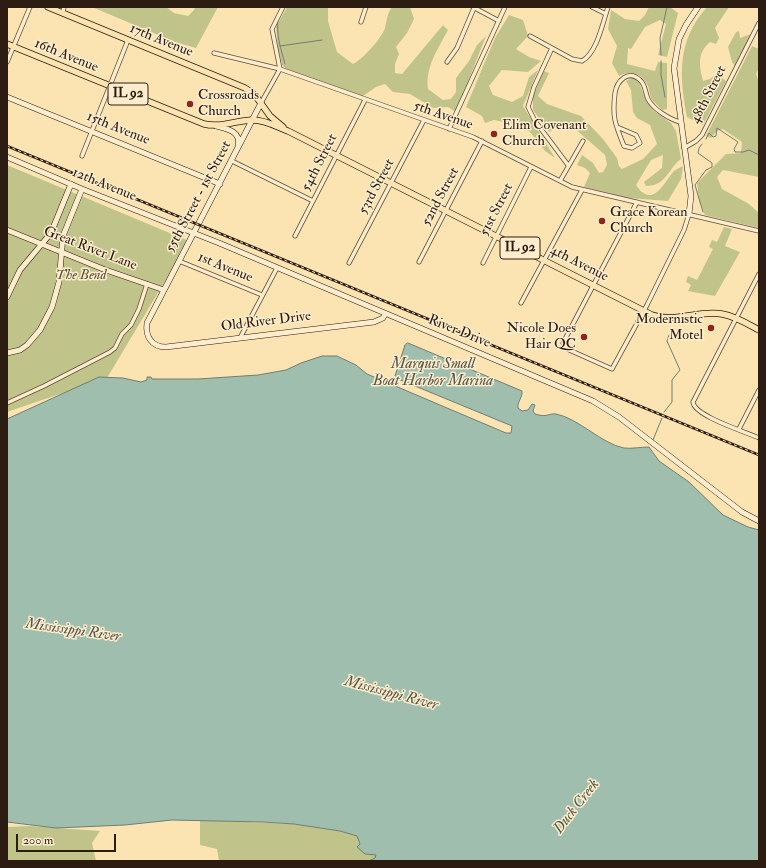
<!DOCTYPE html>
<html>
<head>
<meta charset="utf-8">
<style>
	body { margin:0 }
	#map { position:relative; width:766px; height:868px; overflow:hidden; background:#fce4b2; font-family:"IM FELL Double Pica",serif }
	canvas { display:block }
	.frame { position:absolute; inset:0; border:8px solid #2c1c12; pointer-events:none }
	.scale { position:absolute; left:16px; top:834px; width:100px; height:18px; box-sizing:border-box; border:2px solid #2c1c12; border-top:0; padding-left:5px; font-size:12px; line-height:14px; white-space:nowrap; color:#2c1c12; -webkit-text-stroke:3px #fdedcd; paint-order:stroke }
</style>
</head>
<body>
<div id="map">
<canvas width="766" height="868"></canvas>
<div class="frame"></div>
<div class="scale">200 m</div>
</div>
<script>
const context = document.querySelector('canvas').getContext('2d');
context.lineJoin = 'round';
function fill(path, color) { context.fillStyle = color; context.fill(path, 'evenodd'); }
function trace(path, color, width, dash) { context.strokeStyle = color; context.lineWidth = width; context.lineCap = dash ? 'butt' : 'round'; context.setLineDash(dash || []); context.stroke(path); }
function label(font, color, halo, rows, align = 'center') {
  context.font = font + ' "IM FELL Double Pica",serif'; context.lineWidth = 3; context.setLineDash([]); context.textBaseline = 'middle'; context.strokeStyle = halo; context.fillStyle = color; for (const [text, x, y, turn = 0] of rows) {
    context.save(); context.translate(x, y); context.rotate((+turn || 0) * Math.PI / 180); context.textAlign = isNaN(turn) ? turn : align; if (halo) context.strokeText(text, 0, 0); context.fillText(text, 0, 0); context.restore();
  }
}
const green = new Path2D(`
	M92 7H166L174 13 188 16 194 10 195 7H218L196 48 175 42Z
	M287 7H328V21L337 52 353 64C363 59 381 39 385 28 387 20 387 14 392 7H410L414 19 407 33 396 47 399 54 395 64V73L402 74 443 25 448 30C438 49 425 67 428 89L443 100 451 99 456 92V78L469 61 477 45 486 36 456 112 448 107 433 108 410 94 393 92 385 84 376 87 363 96 289 71 282 65 278 48 276 27Z
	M649 7H670L678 13 667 57 658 55 666 24 660 20 645 27 631 49 628 48 627 64 655 71 658 62 667 63V109L662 110C659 106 653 102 651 98 649 94 649 89 648 86 642 73 630 70 619 76L612 63 617 46 608 29 611 10 625 19 639 21 645 15Z
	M707 7H729L715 28 719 38 716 44 710 42C697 53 699 65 703 81L710 79 717 74 726 81 703 125 687 117C679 76 677 40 707 7Z
	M509 15 523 20 528 36 516 49 529 57 541 61 528 72 502 70 489 86 493 95 512 102 523 96 529 77 538 70 523 106 555 158 545 151 530 132 513 124 494 120 485 123 482 116 466 107 495 38Z
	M739 31 740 38 751 34 735 66 732 62 728 47 736 32Z
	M752 46 759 49V68L756 74 759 82V177L723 170 717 177 722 189 749 204 759 213V228L705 215 699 201 697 183 726 154 741 153 742 142 723 129 717 131 711 138 706 136Z
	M544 71 549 73 538 96 547 104 581 116 603 139 617 158 619 166 622 169 643 159 657 144 650 125 637 118 633 112 631 90 626 81 632 78 638 80 646 100 654 111 671 123 676 131 681 159C667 170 666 186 646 186L644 182 662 168 663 155 651 160 636 185C653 210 664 182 674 171 676 169 680 168 683 166L681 179 668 201 628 198 584 187 590 173 585 168 577 165 582 155 593 163 599 173 603 172 607 165 605 155 566 121 549 132 533 110V96Z
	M7 165 189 241 107 378 7 412Z
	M724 227 732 229 725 246 740 252 715 296 688 291 691 285 686 282 688 276 697 280 713 249 709 247 712 240 717 242Z
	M200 820 294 824 340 831 358 836 400 861H219L217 849 200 845Z
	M30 826 100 831 92 843 96 861H7V827Z`);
const water = new Path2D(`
	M408 343 522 391C523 397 517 402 518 408L522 411 528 410 532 404 535 405 533 411 535 414C547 418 549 413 556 414 578 418 602 444 624 448 631 449 641 447 649 447L659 461 689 482 723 515 748 527 759 530V861H369L375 858 376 855 365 854 357 847 360 844 357 836 340 831 294 824 263 822 172 820 125 825 56 828 7 822V419L99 377 123 378 141 382 147 380V377H151L152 379H198L258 375 286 370 301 363 322 356H337L356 365 367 374 506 433H511L512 426 398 379 395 376 405 345Z`);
const stream = new Path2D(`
	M278 20C276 35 281 49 285 64
	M280 46 322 40
	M661 55 660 38 667 7
	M661 61V75L665 97
	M706 139 709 133 713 137 716 136 717 128 738 142 734 149 735 152H743L749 150 759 155
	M702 144 699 148 698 153 712 163V167L706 170 695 185 703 212
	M664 412 672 402V380L680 370 667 341 669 335
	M653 440 662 418`);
const street = new Path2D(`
	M473 7 499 21
	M592 7 606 14
	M63 13 64 7
	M361 22 366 7
	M530 36 572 59 582 61C597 53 603 22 608 7
	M552 48 534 87 528 107 535 121 568 165
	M214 53 280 69 473 137 572 187 759 231
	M7 62 30 7
	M447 62 457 48 474 8
	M280 69 272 29 283 7
	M261 103 280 69
	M617 127 636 135 640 143 632 148 624 146C615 124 612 117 615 93 617 81 628 69 640 80 646 85 645 93 648 99 653 109 669 119 680 122
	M449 129 505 7
	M684 148 696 141 702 135 759 23
	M82 156 128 40
	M232 161 313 201
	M560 181 583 141
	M637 202 563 343 567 349 612 369 647 305 684 230 689 214
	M295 236 365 100
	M179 261 262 295
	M419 262 482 141
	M349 263 424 120
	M483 263 531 167
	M759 274 693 402C694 416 746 432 759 438
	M521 303 582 190
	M240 338 277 268
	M7 403 44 386 110 352 115 348 122 334 131 325 139 309 147 284
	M739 429 759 390`);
const secondary = new Path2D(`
	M7 97 220 184
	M261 103 147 323C145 337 152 347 166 347L374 322 383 318 385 314
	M216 126C227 129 241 131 238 145
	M7 157 82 189 219 243 593 401 619 417 742 512 759 521
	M689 214 691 196 674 68 679 39 686 25 698 7
	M7 230 103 269 164 290
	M7 297 20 270 51 233 71 184
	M7 353 20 350 27 345 40 330 52 307 59 282 63 236 82 189`);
const primary = new Path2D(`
	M48 7 245 88 255 95 270 116 283 127
	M7 44 204 124C222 128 236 120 253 120 266 120 277 127 288 131L652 315C676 323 698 310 722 314 735 316 748 324 759 330`);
const rail = new Path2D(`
	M7 146 759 455`);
const markers = [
	[190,104,4,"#8f2418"],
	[494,134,4,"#8f2418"],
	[602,221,4,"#8f2418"],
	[711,328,4,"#8f2418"],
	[584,337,4,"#8f2418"]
];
const shields = [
	[128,94,40],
	[520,248,40]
];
const shieldNames = [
	["IL 92",128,94],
	["IL 92",520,248]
];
const streetNames = [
	["17th Avenue",161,41,22],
	["16th Avenue",66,56,22],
	["48th Street",709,95,-63],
	["5th Avenue",443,116,19],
	["15th Avenue",118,129,22],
	["54th Street",320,163,-63],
	["12th Avenue",104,185,22],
	["53rd Street",377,187,-62],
	["55th Street - 1st Street",199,197,-62],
	["52nd Street",441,197,-62],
	["51st Street",497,210,-63],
	["Great River Lane",90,249,21],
	["4th Avenue",579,264,27],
	["1st Avenue",225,268,22],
	["Old River Drive",266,322,-7],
	["River Drive",459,332,22]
];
const poiNames = [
	["Crossroads",198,96],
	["Church",198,112],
	["Elim Covenant",502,126],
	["Church",502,142],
	["Grace Korean",610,213],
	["Church",610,229],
	["Modernistic",703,320,"right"],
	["Motel",703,336,"right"],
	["Nicole Does",576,329,"right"],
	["Hair QC",576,345,"right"]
];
const parkNames = [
	["The Bend",81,276]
];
const waterNames = [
	["Marquis Small",433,365],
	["Boat Harbor Marina",433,382],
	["Mississippi River",73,631,8],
	["Mississippi River",391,694,15],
	["Duck Creek",577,807,-52]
];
fill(green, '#c0c48b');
fill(water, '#9fbeae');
trace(water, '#717d70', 1);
trace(stream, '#717d70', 1);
trace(street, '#604e3a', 5);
trace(secondary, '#2c1c12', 6);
trace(primary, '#2c1c12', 7);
trace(street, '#fdedcd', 3.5);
trace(secondary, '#fdedcd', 5);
trace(primary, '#fce4b2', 5.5);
trace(rail, '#2c1c12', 2.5);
trace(rail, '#fdedcd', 1, [3]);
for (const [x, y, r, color] of markers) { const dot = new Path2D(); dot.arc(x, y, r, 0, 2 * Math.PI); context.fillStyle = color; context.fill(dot); trace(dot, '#fdedcd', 1.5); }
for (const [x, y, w] of shields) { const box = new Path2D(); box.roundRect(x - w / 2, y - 11, w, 22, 3); context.fillStyle = '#fdedcd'; context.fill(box); trace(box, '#2c1c12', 1); }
label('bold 13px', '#2c1c12', null, shieldNames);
label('14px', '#2c1c12', '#fdedcd', streetNames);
label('14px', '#2c1c12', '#fdedcd', poiNames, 'left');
label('italic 14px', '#584e36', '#fdedcd', parkNames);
label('italic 15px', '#545549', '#fdedcd', waterNames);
</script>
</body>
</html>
